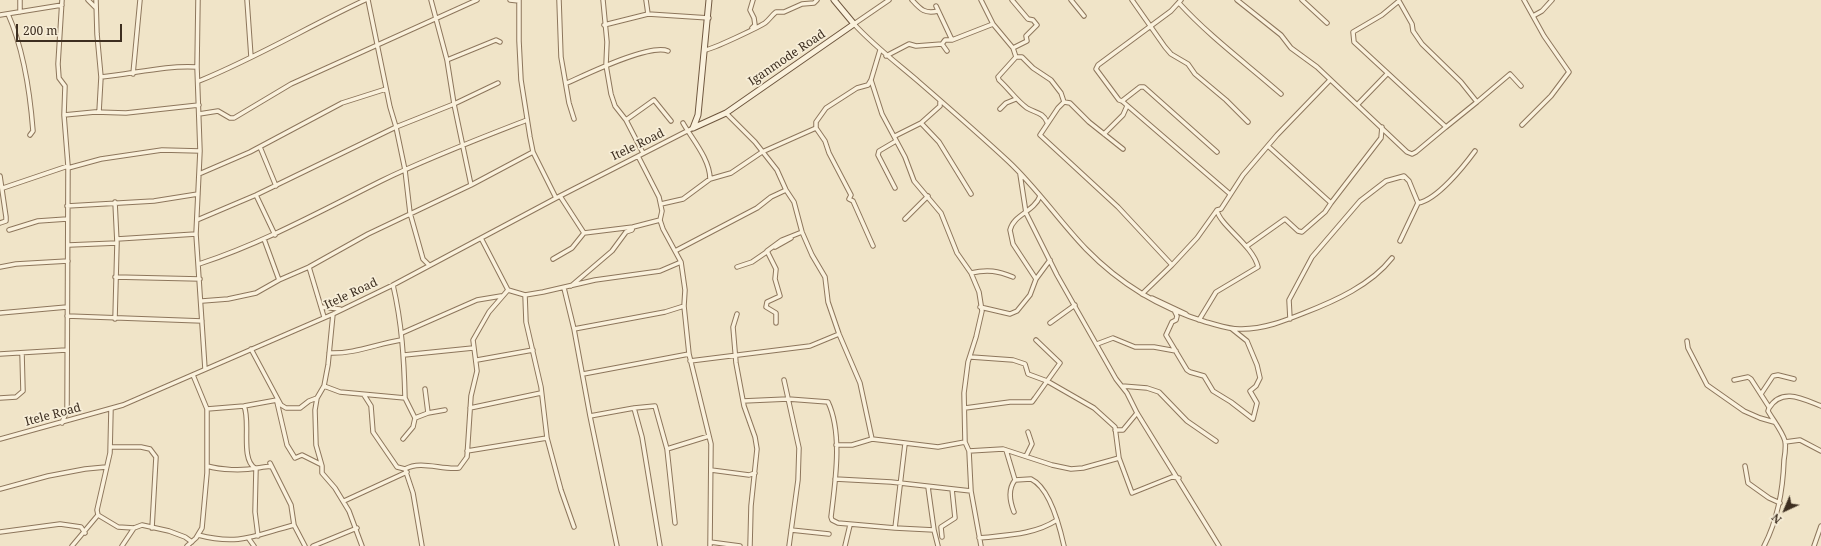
<!DOCTYPE html>
<html>
<head>
<meta charset="utf-8">
<style>
	body { margin:0 }
	#map { position:relative; width:1821px; height:546px; overflow:hidden; background:#f0e4c8; font-family:"Noto Serif",serif }
	canvas { display:block }
	.north { position:absolute; left:1765px; top:490px; width:40px; height:40px; -webkit-text-stroke:3px #f7eed8; paint-order:stroke; rotate:224deg; font-size:11px; font-weight:700; line-height:16px; text-align:center; color:#3d2e20 }
	.north::after { content:''; display:block; margin:auto; width:14px; height:18px; background:#3d2e20; clip-path:polygon(50% 0,100% 100%,50% 72%,0 100%) }
	.scale { position:absolute; left:16px; top:24px; width:106px; height:18px; box-sizing:border-box; border:2px solid #3d2e20; border-top:0; padding-left:5px; font-size:12px; line-height:14px; white-space:nowrap; color:#3d2e20; -webkit-text-stroke:3px #f7eed8; paint-order:stroke }
</style>
</head>
<body>
<div id="map">
<canvas width="1821" height="546"></canvas>
<div class="north">N</div>
<div class="scale">200 m</div>
</div>
<script>
const context = document.querySelector('canvas').getContext('2d');
context.lineJoin = 'round';
function trace(path, color, width, dash) { context.strokeStyle = color; context.lineWidth = width; context.lineCap = dash ? 'butt' : 'round'; context.setLineDash(dash || []); context.stroke(path); }
function label(font, color, halo, rows, align = 'center') {
  context.font = font + ' "Noto Serif",serif'; context.lineWidth = 3.5; context.setLineDash([]); context.textBaseline = 'middle'; context.strokeStyle = halo; context.fillStyle = color; for (const [text, x, y, turn = 0] of rows) {
    context.save(); context.translate(x, y); context.rotate((+turn || 0) * Math.PI / 180); context.textAlign = isNaN(turn) ? turn : align; if (halo) context.strokeText(text, 0, 0); context.fillText(text, 0, 0); context.restore();
  }
}
const street = new Path2D(`
	M62 0 58 64 59 78 65 86 64 115 68 166 67 410 62 423
	M88 0 95 7
	M96 0 97 34 101 77 99 112
	M198 0 197 67 200 151 196 234 205 369
	M247 0 251 57
	M368 0 390 107 396 127 405 170 410 213 423 259 429 265
	M431 0 447 60 454 104 471 185
	M510 0 519 1
	M519 0V41L521 80 530 137 533 152 556 198
	M559 0 561 57 569 103 574 119
	M603 0 607 42 606 65 611 94 615 106 626 120 643 153
	M646 0 648 14
	M889 0 854 24C874 46 897 63 919 82 949 108 979 134 1008 161 1037 188 1059 221 1086 249 1120 284 1160 308 1206 322 1218 325 1230 330 1242 329 1264 329 1284 321 1304 313 1335 301 1371 285 1392 258
	M912 0C921 10 925 14 938 11
	M981 0 993 24 1013 48 1016 57
	M1012 0 1028 19 1033 20 1037 25 1026 36 1027 41 1013 48
	M1071 0 1084 16
	M1132 0 1165 47 1171 54 1188 64 1195 74 1226 100 1248 122
	M1181 0 1171 11 1098 65 1096 69 1119 100 1122 101 1230 194
	M1237 0 1281 35 1291 48 1317 67 1407 152 1412 154 1416 152 1446 127
	M1302 0 1327 23
	M1399 1 1412 24 1413 31 1422 44 1461 82 1477 102 1446 127 1354 42 1353 32 1382 15Z
	M1179 3C1210 37 1247 64 1281 94
	M936 6 952 40
	M20 12V0
	M8 14C24 50 30 92 33 131L30 135
	M0 15 62 5
	M1533 16 1542 11 1552 0
	M604 25 648 14 709 18
	M752 28 755 25 754 18 750 10 753 0
	M942 44 947 51
	M705 50C713 49 755 29 765 23 769 20 772 15 776 12H784L802 4 814 3 817 0
	M886 56 909 44 916 46 942 44 945 40H952L993 24
	M447 60 496 40 500 42
	M133 74 140 0
	M101 77C133 74 165 65 197 67
	M871 80 882 114 905 157 914 181 941 213 957 253 971 273 979 292 982 311 976 337 968 362 964 393 965 442 969 451 1003 449 1052 465 1071 469 1083 468 1119 458
	M199 81C256 58 309 26 365 0
	M567 83C585 75 650 43 668 51
	M1122 101 1140 87H1144L1217 152
	M1477 102 1510 74 1521 86
	M1358 104 1387 74
	M1000 109 1006 103 1016 99
	M726 113 755 142 777 170 786 190 794 202 802 232 812 255 825 277 828 302 839 334 860 383 872 439
	M199 114 218 111 230 118H234L291 84 477 0
	M64 115 95 112 126 113 199 105
	M626 120 654 100 671 121
	M1047 122C1043 112 1035 113 1027 108 1016 100 1009 89 999 80L998 77 1016 57H1022L1033 68 1051 80 1061 93 1064 102
	M683 123C692 139 710 159 710 179
	M921 123 939 142 971 194
	M1522 125 1551 96 1569 72 1544 36 1524 0
	M1104 134 1123 115 1127 106
	M895 136 921 123 940 106V102
	M260 147 276 186
	M1123 149 1089 122 1070 103 1064 102 1058 108 1040 135 1118 207 1172 265 1197 238 1217 210 1221 209 1243 175 1277 135 1330 80
	M638 156 659 197 662 211 660 220 663 229 681 262 685 290 684 306 689 354 711 444 710 546
	M68 168 101 159 162 150 200 151
	M199 174 250 152 342 103 386 89
	M1020 174 1026 213 1057 275 1116 379 1127 393 1137 413 1219 546
	M0 176 6 217V221L0 223
	M3 188 68 166
	M895 188 878 155 879 151 896 141
	M256 195 275 235
	M560 196 584 233
	M115 202 117 243 115 319
	M1331 203 1381 138 1382 127
	M1418 203C1437 200 1464 166 1475 151
	M661 204 683 199 710 179 731 173 762 152 816 128
	M67 206 154 201 198 194
	M905 219 928 196
	M197 220 256 195 396 127 454 104 498 83
	M9 230 38 221 67 219
	M481 238 508 290 525 295 543 292 595 280 660 271 681 262
	M117 239 196 234
	M264 239 279 280
	M69 245 117 243
	M873 246 853 201 849 199 851 195 829 153 825 141 816 128V122L826 108 857 88 868 85 871 80 880 50
	M1247 246 1285 219 1298 231 1302 232 1325 212 1331 203 1268 146
	M775 247 791 238
	M675 251 757 208 771 197 786 190
	M553 259 572 248 584 233 633 227
	M199 264C263 243 321 211 381 181 428 158 478 139 527 120
	M0 267 16 264 68 261
	M309 267 324 317
	M737 267 752 262 768 251
	M971 273C988 269 998 271 1013 277
	M115 277 200 279
	M1036 279 1013 244 1010 230C1014 214 1034 212 1040 196
	M393 285C402 324 404 359 405 398
	M571 286 612 251 626 232 632 230 633 227 660 220
	M564 288 574 329 665 312 684 306
	M525 295 526 322 541 387 547 438 561 490 574 527
	M1144 295 1142 294 1172 265
	M1152 298 1186 314
	M202 301 228 299 256 293 279 280 309 267 368 234 471 185 533 152
	M321 307 340 309
	M980 307 1010 314 1017 311 1030 295 1036 279 1050 260
	M1175 312 1177 316 1176 320 1172 322 1166 335 1187 370 1190 372 1204 376 1213 391 1231 402 1253 419 1257 403 1250 391 1256 386 1260 378 1257 365 1247 341 1232 329
	M0 313 67 307
	M333 314 328 365 324 386 317 398 315 410 316 445 322 466V473L335 488 349 511 362 546
	M737 314 733 327 736 363 744 406 755 437 757 449 751 506 750 546
	M67 316 202 321
	M1197 319 1199 320 1216 292 1258 267C1253 245 1219 225 1217 210
	M1290 319 1289 300 1312 257 1360 201 1386 181 1404 176 1409 181 1418 203 1400 241
	M776 323V313L766 307 767 302 780 296 775 279 776 269 767 251 782 240 802 232
	M1050 323 1075 305
	M574 329 590 416 617 546
	M402 333 477 300 501 296
	M1687 341 1688 348 1707 385 1744 411 1760 418 1774 422
	M1097 344 1113 338 1135 347H1154L1176 351
	M251 349 281 405 286 408H300L309 401 317 398
	M329 353C355 354 376 344 401 340
	M0 354 66 350
	M404 355 473 348
	M971 357 1013 360 1025 364 1028 374 1047 381 1094 408 1115 427 1119 458 1132 493 1172 477 1179 478
	M477 360 533 350
	M690 361 810 346 839 334
	M583 374 689 354
	M784 380 799 448 798 480 789 546
	M1734 380 1748 377 1751 379 1769 407
	M324 386 340 392 405 398 415 418 428 413 445 410
	M1122 386 1147 388 1159 392 1187 421 1216 441
	M425 389 428 413
	M1761 394 1773 376 1778 375 1794 379
	M364 395 371 406 373 432 397 467 405 469C421 460 441 470 459 468L467 457 471 396 477 371 473 340 489 312 508 290
	M0 398 16 397 23 391 22 353
	M743 401 788 399 828 402C843 434 835 483 831 517L832 520 838 523 895 528 905 444
	M277 402 287 445 295 458 302 455 320 464
	M244 406C251 421 240 459 255 468
	M470 408 541 393
	M634 408 642 437 660 546
	M965 408 1010 402H1032L1035 398 1060 363 1036 340
	M111 409 110 453 97 510 98 515 118 527 134 528 142 525 169 531 185 537 192 542
	M207 409 244 406 277 400
	M590 416 634 408 655 406 667 449 675 523
	M1115 430H1123L1137 413
	M0 439 123 405 333 314 393 285 560 196 693 128
	M403 439 413 427 415 418
	M1785 442 1800 440 1821 451
	M836 445H852L872 439 938 447 965 442
	M111 447H141L150 449 156 457 152 528
	M667 449 709 436
	M1006 450 1015 480C1008 489 1010 502 1014 512
	M467 451 547 438
	M969 451 971 491
	M1026 456 1032 444 1028 432
	M270 463 291 505 294 525 305 546
	M207 466C221 470 242 471 257 468 262 468 267 465 272 467
	M1745 466 1748 483 1769 498 1780 503
	M256 469 255 512 258 536
	M405 469 413 493 422 546
	M711 470 749 475 755 473
	M835 479 891 482 971 491 981 546
	M1015 480 1031 479C1050 488 1060 528 1064 546
	M0 489 48 476 85 469 106 467
	M344 501 407 472
	M895 528 934 530 928 487
	M791 530 829 534
	M934 530 938 546
	M0 532 60 524 81 527 85 533
	M198 535C240 546 255 535 294 525
	M942 537 941 527 955 518 952 489
	M979 538C1006 535 1034 535 1057 520
	M249 539 254 546
	M710 542 740 546
	M72 546 98 515
	M122 546 134 528
	M187 546 196 538 202 528 207 473V409L193 375
	M313 546 357 528
	M845 546 850 525
	M1764 546C1778 519 1783 490 1784 460 1785 454 1786 447 1785 441 1782 431 1773 420 1768 411L1769 408C1782 387 1803 399 1821 406
	M1814 546 1821 526`);
const secondary = new Path2D(`
	M693 128 726 113 854 24 834 0
	M693 128 698 115 709 0`);
const streetNames = [
	["Iganmode Road",787,58,-34],
	["Itele Road",638,145,-26],
	["Itele Road",351,294,-25],
	["Itele Road",53,415,-15]
];
trace(street, '#8d765c', 5.5);
trace(secondary, '#6f573f', 7);
trace(street, '#faf1dc', 3.5);
trace(secondary, '#faf1dc', 5);
label('12px', '#3d2e20', '#f7eed8', streetNames);
</script>
</body>
</html>
